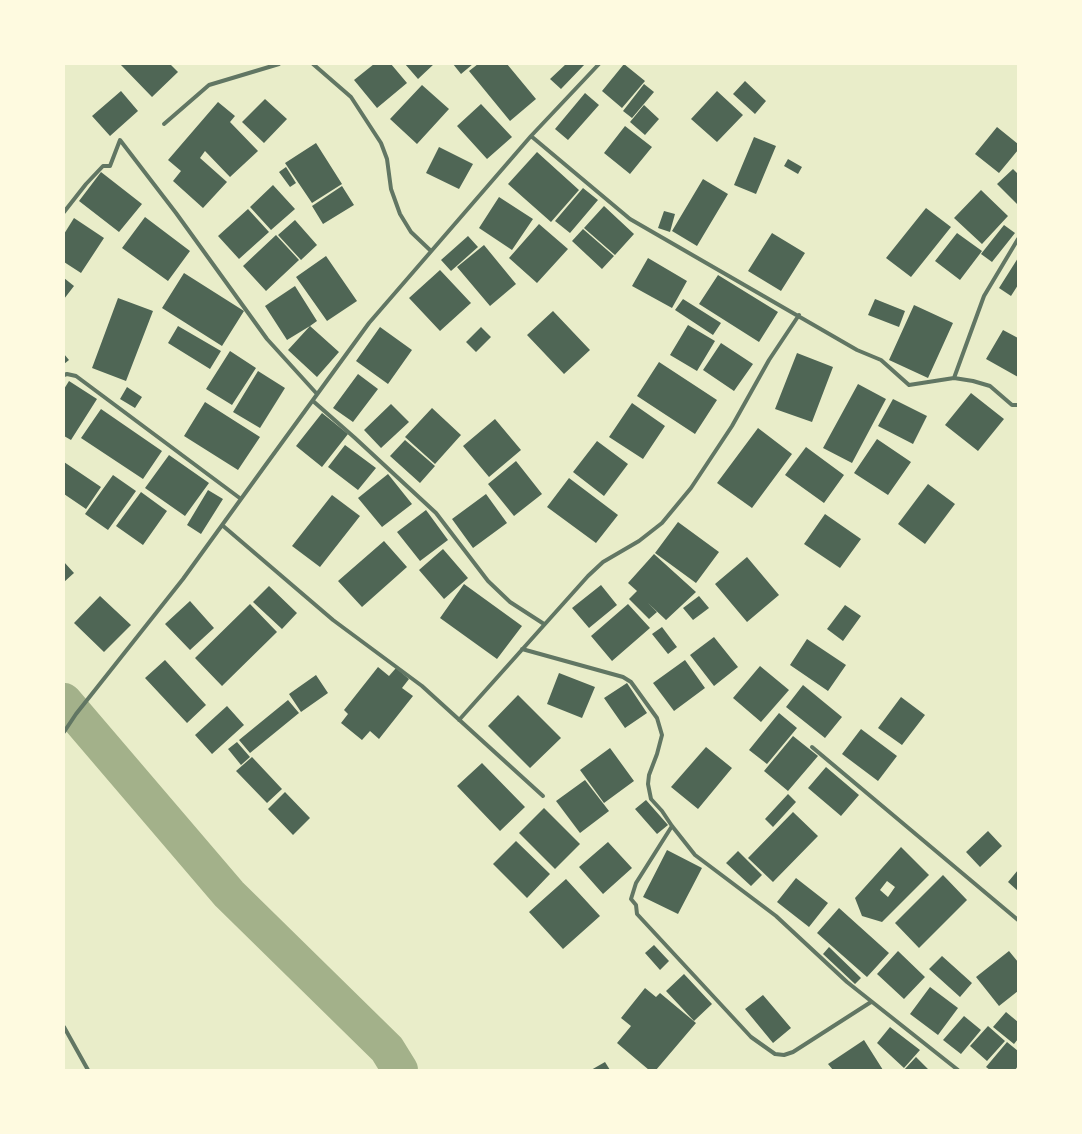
<!DOCTYPE html>
<html>
<head>
<meta charset="utf-8">
<style>
	body { margin:0 }
	#map { position:relative; width:1082px; height:1134px; overflow:hidden; background:#e9edc9; font-family:"Source Sans 3",sans-serif }
	canvas { display:block }
	.frame { position:absolute; inset:0; border:65px solid #fefae0; pointer-events:none }
</style>
</head>
<body>
<div id="map">
<canvas width="1082" height="1134"></canvas>
<div class="frame"></div>
</div>
<script>
const context = document.querySelector('canvas').getContext('2d');
context.lineJoin = 'round';
function trace(path, color, width, dash) { context.strokeStyle = color; context.lineWidth = width; context.lineCap = dash ? 'butt' : 'round'; context.setLineDash(dash || []); context.stroke(path); }
function fill(path, color) { context.fillStyle = color; context.fill(path, 'evenodd'); }
const river = new Path2D(`
	M64 701 229 894 387 1049 400 1070`);
const building = new Path2D(`
	M120 64H170L178 72 152 97Z
	M374 64H391L407 83 377 108 354 80Z
	M405 64H434L418 79Z
	M453 64H473L461 74Z
	M478 64H507L536 99 510 121 469 71Z
	M566 64H585L561 89 550 79Z
	M624 64 645 81 622 108 602 91Z
	M745 81 766 101 755 114 733 94Z
	M644 84 654 92 632 118 623 111Z
	M422 85 449 109 417 144 390 119Z
	M121 91 138 111 110 136 92 116Z
	M717 91 743 115 717 142 691 119Z
	M585 93 599 105 568 140 555 129Z
	M265 99 287 119 264 143 242 122Z
	M218 102 235 116 230 122 258 151 230 177 205 151 200 158 227 182 203 208 173 181 181 171 168 160Z
	M481 104 512 137 487 159 457 126Z
	M644 105 659 119 645 135 630 122Z
	M625 126 652 147 630 174 604 153Z
	M997 127 1018 144V150L999 173 975 154Z
	M754 137 776 146 756 194 734 185Z
	M316 143 342 184 312 203 285 163Z
	M439 147 473 164 459 189 426 173Z
	M537 152 579 190 551 222 508 184Z
	M788 159 802 167 798 174 784 166Z
	M286 167 296 183 290 187 279 172Z
	M1013 169 1018 174V205L997 184Z
	M101 172 142 204 119 232 79 201Z
	M703 179 728 194 697 246 672 231Z
	M273 185 295 209 271 230 250 207Z
	M342 186 354 205 323 224 312 206Z
	M583 188 598 200 570 233 555 221Z
	M981 190 1008 216 982 244 954 218Z
	M499 197 533 219 512 250 479 228Z
	M604 206 634 234 615 255 584 228Z
	M926 208 951 227 911 277 886 258Z
	M248 209 269 232 239 259 218 236Z
	M664 211 675 214 670 232 658 228Z
	M145 217 190 251 168 281 122 248Z
	M74 218 104 238 81 273 64 262V234Z
	M295 220 317 245 301 260 278 235Z
	M539 224 568 249 537 283 509 258Z
	M1004 225 1015 233 992 262 981 254Z
	M583 229 614 256 602 269 572 241Z
	M772 233 805 253 781 291 748 271Z
	M957 233 982 251 960 280 935 261Z
	M276 235 299 260 266 291 243 266Z
	M468 236 478 247 451 271 441 260Z
	M484 245 516 284 490 306 457 267Z
	M326 256 357 301 327 321 296 277Z
	M648 258 687 281 672 308 632 286Z
	M1018 258V285L1011 296 999 288Z
	M440 270 471 303 440 331 409 298Z
	M184 273 244 311 222 346 162 308Z
	M718 275 778 312 759 342 699 304Z
	M64 278 74 286 64 299Z
	M295 286 317 321 310 326 339 352 317 377 288 350 310 326 287 340 265 306Z
	M118 298 153 311 126 381 92 368Z
	M683 299 721 323 713 335 675 310Z
	M875 299 905 311 899 327 868 315Z
	M914 305 953 323 928 378 889 360Z
	M553 311 590 350 564 374 527 335Z
	M688 325 715 341 697 371 670 355Z
	M178 326 221 351 210 369 168 343Z
	M380 327 412 350 388 384 356 361Z
	M481 327 491 337 476 352 466 342Z
	M1003 330 1018 338V377L986 359Z
	M721 343 753 364 734 391 703 370Z
	M230 351 256 368 232 405 206 389Z
	M797 353 833 367 812 422 775 409Z
	M64 354 69 360 64 364Z
	M659 362 717 400 695 434 637 396Z
	M258 371 285 388 260 428 233 412Z
	M358 374 378 389 353 422 333 408Z
	M69 381 97 399 71 440 64 436V389Z
	M858 384 886 399 852 463 823 448Z
	M127 387 142 397 135 408 120 399Z
	M971 393 1004 419 978 451 945 425Z
	M893 399 927 416 913 444 878 426Z
	M205 402 260 437 238 470 184 436Z
	M632 403 665 426 643 459 609 437Z
	M391 404 409 422 381 448 364 430Z
	M432 408 461 435 435 464 405 437Z
	M101 409 162 451 143 479 81 438Z
	M322 413 348 434 322 467 296 446Z
	M495 419 521 450 489 477 463 446Z
	M758 428 792 454 752 508 717 483Z
	M877 439 911 462 888 495 854 473Z
	M405 440 435 466 420 483 390 456Z
	M597 441 628 464 604 496 573 472Z
	M345 445 376 468 358 490 328 467Z
	M806 447 844 475 824 503 785 475Z
	M169 455 209 483 185 516 145 488Z
	M516 461 542 494 514 516 488 484Z
	M64 462 101 487 86 509 64 494Z
	M388 474 412 504 382 527 358 498Z
	M113 475 136 491 108 530 85 514Z
	M569 478 618 515 596 543 547 507Z
	M928 484 955 504 925 544 898 524Z
	M208 490 223 499 201 534 187 525Z
	M141 492 167 511 143 545 116 526Z
	M486 494 507 523 473 548 452 519Z
	M332 495 360 516 320 567 292 546Z
	M426 510 448 540 420 561 397 532Z
	M825 514 861 539 840 568 804 544Z
	M678 522 719 552 696 583 655 553Z
	M384 541 407 567 362 607 338 581Z
	M443 549 468 578 444 599 419 570Z
	M654 554 696 592 666 620 648 603 657 612 649 619 629 599 637 591 628 583Z
	M747 557 779 595 747 622 715 584Z
	M64 562 74 573 64 582Z
	M464 584 522 626 497 659 440 618Z
	M601 585 617 605 589 628 572 608Z
	M269 586 297 613 282 629 253 602Z
	M100 596 131 625 104 652 74 623Z
	M699 596 709 608 693 620 683 608Z
	M190 601 214 628 190 650 165 624Z
	M250 604 277 632 222 686 195 658Z
	M628 604 650 628 612 661 591 636Z
	M845 605 861 616 843 641 827 629Z
	M662 627 677 647 668 654 652 634Z
	M714 637 738 667 714 686 690 655Z
	M807 639 846 665 828 691 790 665Z
	M165 660 206 705 187 723 145 678Z
	M685 660 705 688 674 711 653 683Z
	M760 666 789 690 761 722 733 698Z
	M378 667 389 676 396 668 409 679 402 688 413 696 379 739 370 731 362 740 341 723 348 714 344 710Z
	M559 673 595 687 582 718 547 704Z
	M316 675 328 693 301 712 289 694Z
	M627 683 647 713 625 728 604 698Z
	M803 685 842 717 825 738 786 707Z
	M518 695 561 738 530 768 488 726Z
	M901 697 925 715 902 745 878 728Z
	M288 700 299 713 250 753 239 740Z
	M227 706 244 725 212 754 195 735Z
	M779 713 797 728 767 764 749 750Z
	M861 729 897 756 878 781 842 754Z
	M793 736 818 756 788 791 764 771Z
	M237 742 250 757 241 765 228 749Z
	M706 747 732 768 698 809 671 787Z
	M610 748 634 781 604 803 580 770Z
	M252 757 282 789 267 803 236 771Z
	M482 763 525 807 500 831 457 786Z
	M826 767 859 795 841 816 808 788Z
	M585 780 609 811 580 833 556 801Z
	M285 792 310 818 293 835 268 809Z
	M788 794 796 802 773 827 765 819Z
	M646 800 668 825 657 834 635 809Z
	M544 808 580 844 555 869 519 833Z
	M793 812 818 836 773 882 748 858Z
	M988 831 1002 846 980 867 966 852Z
	M516 841 550 874 527 898 493 864Z
	M608 842 632 868 603 894 579 867Z
	M901 847 929 875 882 922 862 916 855 898ZM887 881 895 887 888 897 880 890Z
	M667 850 702 868 678 914 643 897Z
	M738 851 762 875 751 886 726 863Z
	M1018 870V891L1008 882Z
	M943 875 967 900 919 948 895 923Z
	M796 878 828 903 809 927 777 902Z
	M566 879 600 916 563 949 529 912Z
	M839 908 889 953 867 977 817 933Z
	M654 945 669 961 660 970 645 953Z
	M829 947 861 978 855 984 823 954Z
	M898 951 925 977 904 999 877 974Z
	M1009 951 1018 962V991L999 1006 976 977Z
	M942 956 972 983 960 997 929 969Z
	M684 974 712 1004 694 1021 666 991Z
	M930 987 958 1008 938 1035 910 1014Z
	M645 988 656 997 660 993 696 1023 656 1070H649L617 1043 631 1026 621 1018Z
	M763 995 791 1028 773 1043 745 1009Z
	M1006 1012 1018 1022V1039L1014 1044 993 1027Z
	M964 1016 981 1030 961 1054 943 1040Z
	M988 1026 1005 1041 987 1061 970 1046Z
	M890 1027 920 1050 904 1068 877 1043Z
	M864 1040 883 1070H833L828 1064Z
	M1007 1042 1018 1051V1066L1015 1070H990L986 1067Z
	M916 1057 929 1070H904Z
	M605 1062 610 1070H591Z`);
const minor = new Path2D(`
	M313 64 351 97 381 143 387 159 391 189 400 214 411 232 431 251
	M164 124 209 85 279 64
	M531 136 630 219 857 350 881 360 909 385 954 378 973 381 990 386 1012 405H1018
	M64 212 86 184 103 166H110L120 140 176 213 267 339 317 394
	M64 375 67 374 76 376 241 499
	M954 378 984 296 1018 239
	M313 401 355 438 436 513 488 581 510 602 544 624
	M222 525 333 620 422 686 543 796
	M522 649 623 677 631 682 657 718 662 735 657 754 649 775 648 784 651 799 662 811 672 826 695 855 776 916 847 982 958 1070
	M459 720 588 576 603 562 639 541 662 523 691 488 732 426 769 360 799 315
	M64 732 76 714 183 579 262 470 369 323 531 136 599 64
	M812 747 1018 920
	M672 826 636 883 631 899 636 905 637 914 751 1037 775 1054 784 1055 793 1052 871 1002
	M64 1027 88 1070`);
trace(river, '#a3b18a', 36);
fill(building, '#4f6655');
trace(minor, '#617663', 4);
</script>
</body>
</html>
